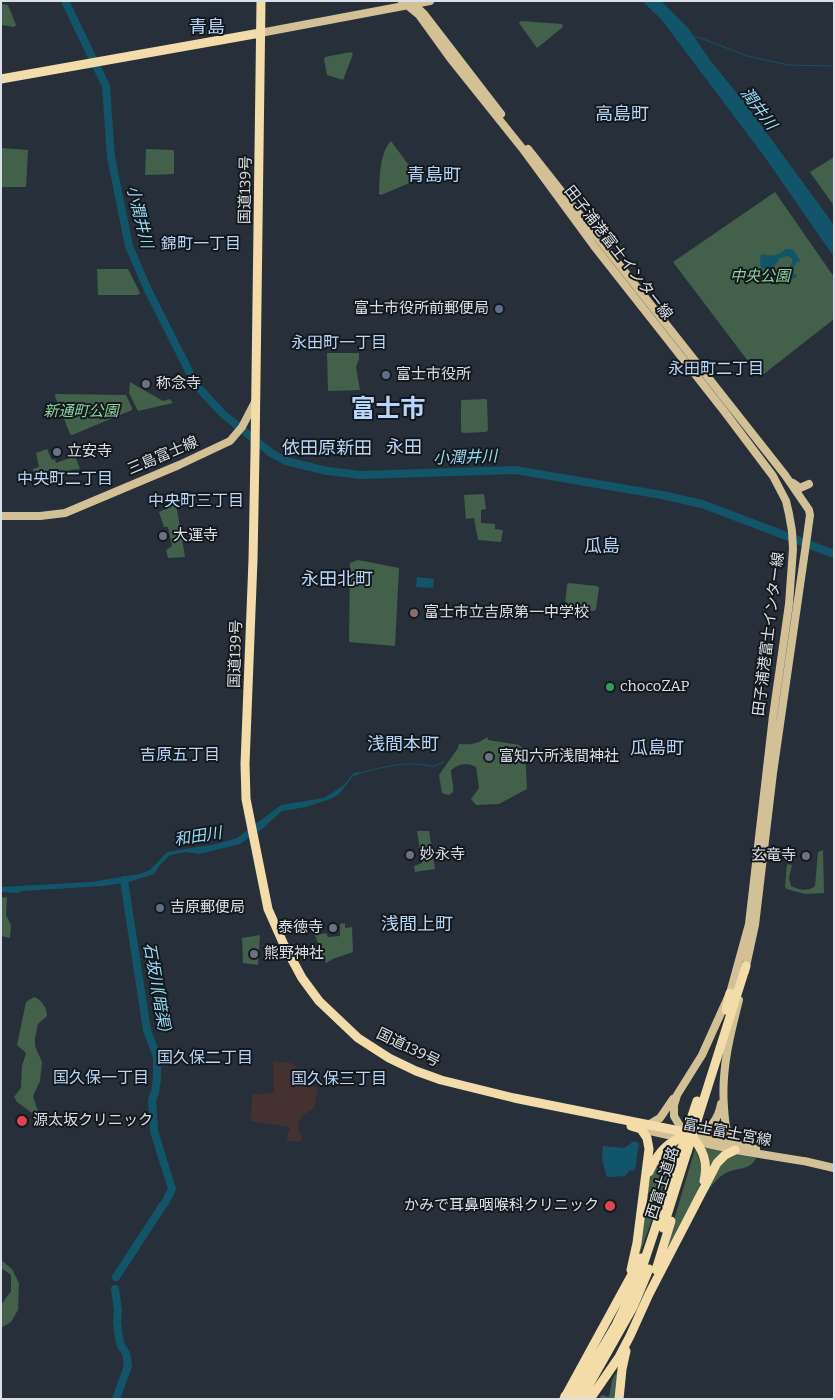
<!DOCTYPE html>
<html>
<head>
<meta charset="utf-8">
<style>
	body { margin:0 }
	#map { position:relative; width:835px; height:1400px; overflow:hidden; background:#27303a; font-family:Bitter,serif }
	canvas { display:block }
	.frame { position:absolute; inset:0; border:2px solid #dae0e7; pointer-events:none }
</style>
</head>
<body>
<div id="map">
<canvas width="835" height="1400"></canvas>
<div class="frame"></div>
</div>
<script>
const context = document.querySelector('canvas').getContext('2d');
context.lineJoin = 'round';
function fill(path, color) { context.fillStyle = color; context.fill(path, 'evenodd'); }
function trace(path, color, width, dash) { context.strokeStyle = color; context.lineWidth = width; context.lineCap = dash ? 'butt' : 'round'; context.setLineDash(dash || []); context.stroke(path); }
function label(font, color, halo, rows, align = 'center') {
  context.font = font + ' Bitter,"Noto Sans JP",serif'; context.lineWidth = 4; context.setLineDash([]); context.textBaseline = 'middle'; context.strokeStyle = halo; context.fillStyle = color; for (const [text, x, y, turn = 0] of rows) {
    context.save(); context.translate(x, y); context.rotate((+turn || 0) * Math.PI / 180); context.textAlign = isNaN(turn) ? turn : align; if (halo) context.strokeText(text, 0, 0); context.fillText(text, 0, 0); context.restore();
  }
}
const industrial = new Path2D(`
	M273 1061 291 1063 296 1067 300 1084 318 1088 314 1108 302 1116 299 1122 298 1130 303 1138 300 1141H286L290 1127 251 1121 252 1095 274 1093Z`);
const green = new Path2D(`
	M1 4 8 5 16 25 14 27 1 25Z
	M521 21 562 24 563 27 537 48 519 23Z
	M351 52 353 54 343 80 327 75 324 59 325 57Z
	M391 141 419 179 381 195 379 194C380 178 379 154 391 141Z
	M1 148 28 150 26 187H1Z
	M146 149 173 150 174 151V174L145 175Z
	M834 157V206L810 172Z
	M775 192 834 277V319L760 377 673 262Z
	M97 269H128L140 293 138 295H98Z
	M327 353H359V359L356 367 360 390 328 391Z
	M130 382 163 401 170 399 173 403 138 411 129 393Z
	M55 394 126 395 132 408V410L72 435 70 434 55 396Z
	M486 399 487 400 488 430 486 432 463 433 461 431V401L462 400Z
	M47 449 52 460 55 459 56 463 75 456 80 469 70 470 69 473 60 479 58 476 34 475 33 469 39 467 36 453Z
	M484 494 486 509 481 510V523L495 524V529L503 530 501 542 478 540 474 518 466 519 464 495Z
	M176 504 185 557 168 558 166 550 172 546 168 527H164L159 512Z
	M358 560 399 568 395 646 349 642 350 563Z
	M569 583 597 586 599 588 596 609 594 611 567 608 565 605 567 585Z
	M487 737 488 740 519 745 525 750 527 789 499 804 476 805 471 799 479 788 476 767C467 762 460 763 451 770 451 778 454 784 453 792L449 795 442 793 439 775 458 748 459 744C471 745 478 744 487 737Z
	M417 831H429L435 869 415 872 414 866 422 863Z
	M823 850 824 893 805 894 787 889 785 887 787 864 792 865 789 878 791 886C799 890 808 892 815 886L818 852Z
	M7 897 6 915 11 925 10 938 1 936V898Z
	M345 923V928L352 927 353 952 333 959 326 963 315 935 326 933 328 937 340 936V924Z
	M260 935 258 965 243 963 242 938Z
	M34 997C42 1000 47 1008 47 1016L38 1024 35 1038V1046L42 1062 40 1081 33 1096 38 1112 32 1113 17 1102 14 1097 21 1088 22 1066 26 1053 17 1045 26 1002Z
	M679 1143 640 1253C641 1222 643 1185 660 1158 663 1152 669 1148 674 1144Z
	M704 1147 724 1152 707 1177Z
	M695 1149C699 1159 703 1168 701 1179 697 1204 673 1241 661 1264Z
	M734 1154 756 1158C750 1171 737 1167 726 1173 717 1177 710 1188 704 1196L724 1158Z
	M1 1260 12 1269 19 1283 18 1310 11 1322 1 1328V1305L11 1291V1275L1 1268Z
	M617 1372V1399H598L602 1395 609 1397 612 1380Z`);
const water = new Path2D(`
	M642 1H661L688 28 710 60 744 102 834 225V257L764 156 661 19Z
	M786 249 794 250 800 261 797 262 791 270 796 275 798 274 795 278 790 280 784 275V271L789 268 792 263V259L788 256 780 258C775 265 771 274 761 267L760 262 761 254C771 257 778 256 786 249Z
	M417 577 434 579 433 588 416 587Z
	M357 772 360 774 353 776 339 794 333 798 306 807 282 811 262 829 240 844 199 854 186 852 170 855 160 865 154 874 138 879 125 883 103 886 22 891 18 893 1 892V887L91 882 140 874 150 870 167 852 216 844 237 838 281 805 324 798 343 786 352 775Z
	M634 1141 639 1143 635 1170 629 1171 625 1176 607 1177 602 1160 603 1146 624 1148Z`);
const stream = new Path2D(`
	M694 37H698L747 56 788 65 834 66
	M359 773C382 768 409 759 433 767L444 762`);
const river = new Path2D(`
	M65 1 106 86 111 157 129 246 148 290 196 385 223 414 271 453 286 461 327 471 361 475 515 470 662 495 702 504 834 554
	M124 880 147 1030 157 1057V1079L155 1092 152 1100 154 1128
	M154 1131 172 1189 165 1203
	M116 1277 163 1205
	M115 1289 118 1310 117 1322 119 1338 121 1346 126 1353 128 1366 116 1399`);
const major = new Path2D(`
	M402 1 419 15 450 58 522 148 594 246 724 411 773 476 786 501 789 514 792 531 793 549 789 604 773 716 749 924 730 993 702 1055 677 1095 674 1105V1116L684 1133
	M410 1 424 14 501 114
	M260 33 430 1
	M528 149 785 475 809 510 810 515 807 537 773 773 755 925 745 971
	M793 483 800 488 809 484
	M1 516H40L65 513 179 465 230 441 242 427 255 402
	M650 1124 660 1118 673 1099
	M641 1129 735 1150 809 1162
	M690 1133 756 1149
	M697 1135C711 1128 718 1120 721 1104
	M735 1143C725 1133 725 1121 724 1107 721 1070 730 1035 739 1000
	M804 1161 834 1168`);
const highway = new Path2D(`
	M261 1 255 453 253 560 245 764 246 799 268 909 284 945 295 965 302 978 319 1001 358 1038 389 1058 416 1071 441 1080 514 1098 690 1133
	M1 79 260 33
	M726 1010 730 993
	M690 1122 697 1101
	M696 1124 746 966
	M690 1133C702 1149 709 1161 704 1181
	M649 1172C659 1150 667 1143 690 1133
	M663 1228 687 1152
	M631 1270 637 1243 649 1149 647 1138 641 1129 631 1126
	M656 1270 671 1221
	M564 1399 641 1258
	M572 1399 616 1325 639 1277 681 1151
	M581 1399 633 1307 649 1269
	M590 1399 619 1357 630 1336 649 1294 717 1163 725 1155 735 1150
	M619 1399 622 1369 626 1351`);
const highwayBridge = new Path2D(`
	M681 1151 690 1122
	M687 1152 696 1124
	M565 1396 576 1399`);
const markers = [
	[499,309,5,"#5c6f8a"],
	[386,375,5,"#5c6f8a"],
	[146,384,5,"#6b7280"],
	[57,452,5,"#6b7280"],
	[163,536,5,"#6b7280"],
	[414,613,5,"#8d6e63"],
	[610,687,5,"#2e9e5b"],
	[489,757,5,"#6b7280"],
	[410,855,5,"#6b7280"],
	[806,856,5,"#6b7280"],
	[160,908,5,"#5c6f8a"],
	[333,928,5,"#6b7280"],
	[254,954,5,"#6b7280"],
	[22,1121,6,"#e0444e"],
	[610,1206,6,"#e0444e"]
];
const streetNames = [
	["国道139号",246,190,-89],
	["田子浦港富士インター線",618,253,52],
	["三島富士線",163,456,-23],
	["田子浦港富士インター線",769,634,-83],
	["国道139号",236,654,-88],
	["国道139号",408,1048,26],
	["富士富士宮線",727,1133,11],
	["西富士道路",663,1183,-72]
];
const parkNames = [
	["中央公園",760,277],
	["新通町公園",81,412]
];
const poiNames = [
	["富士市役所前郵便局",489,309,"right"],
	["富士市役所",396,375],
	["称念寺",156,384],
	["立安寺",67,452],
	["大運寺",173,536],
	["富士市立吉原第一中学校",424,613],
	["chocoZAP",620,687],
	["富知六所浅間神社",499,757],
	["妙永寺",420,855],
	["玄竜寺",796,856,"right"],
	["吉原郵便局",170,908],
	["泰徳寺",323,928,"right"],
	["熊野神社",264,954],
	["源太坂クリニック",33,1121],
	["かみで耳鼻咽喉科クリニック",599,1206,"right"]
];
const waterNames = [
	["潤井川",758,109,53],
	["小潤井川",139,217,76],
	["小潤井川",465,458,-2],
	["和田川",198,837,-9],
	["石坂川(暗渠)",156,987,80]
];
const neighbourhoodNames = [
	["錦町一丁目",201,245],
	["永田町一丁目",339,344],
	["永田町二丁目",716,370],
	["中央町二丁目",65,480],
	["中央町三丁目",196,502],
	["吉原五丁目",180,756],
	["国久保二丁目",205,1059],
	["国久保一丁目",101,1079],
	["国久保三丁目",339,1080]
];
const quarterNames = [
	["青島",207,28],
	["高島町",622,115],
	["青島町",434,176],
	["永田",404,448],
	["依田原新田",327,449],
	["瓜島",602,547],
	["永田北町",337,580],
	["浅間本町",403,745],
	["瓜島町",657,749],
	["浅間上町",417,925]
];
const townNames = [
	["富士市",388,410]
];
fill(industrial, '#453130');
fill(green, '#42604a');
fill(water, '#10556a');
trace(stream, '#10556a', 1);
trace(river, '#10556a', 8);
trace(major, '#d3c095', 8);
trace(highway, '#f3dca8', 9);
trace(highwayBridge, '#f3dca8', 9);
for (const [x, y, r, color] of markers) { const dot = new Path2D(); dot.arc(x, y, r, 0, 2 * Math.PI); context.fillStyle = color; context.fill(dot); trace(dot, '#14181c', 2); }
label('15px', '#dae0e7', '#14181c', streetNames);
label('italic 15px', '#8dd4a0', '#14181c', parkNames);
label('15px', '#dae0e7', '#14181c', poiNames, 'left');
label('italic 16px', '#95def9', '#14181c', waterNames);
label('16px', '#b8d6fa', '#14181c', neighbourhoodNames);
label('18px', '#b8d6fa', '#14181c', quarterNames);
label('bold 25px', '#b8d6fa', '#14181c', townNames);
</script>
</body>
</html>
